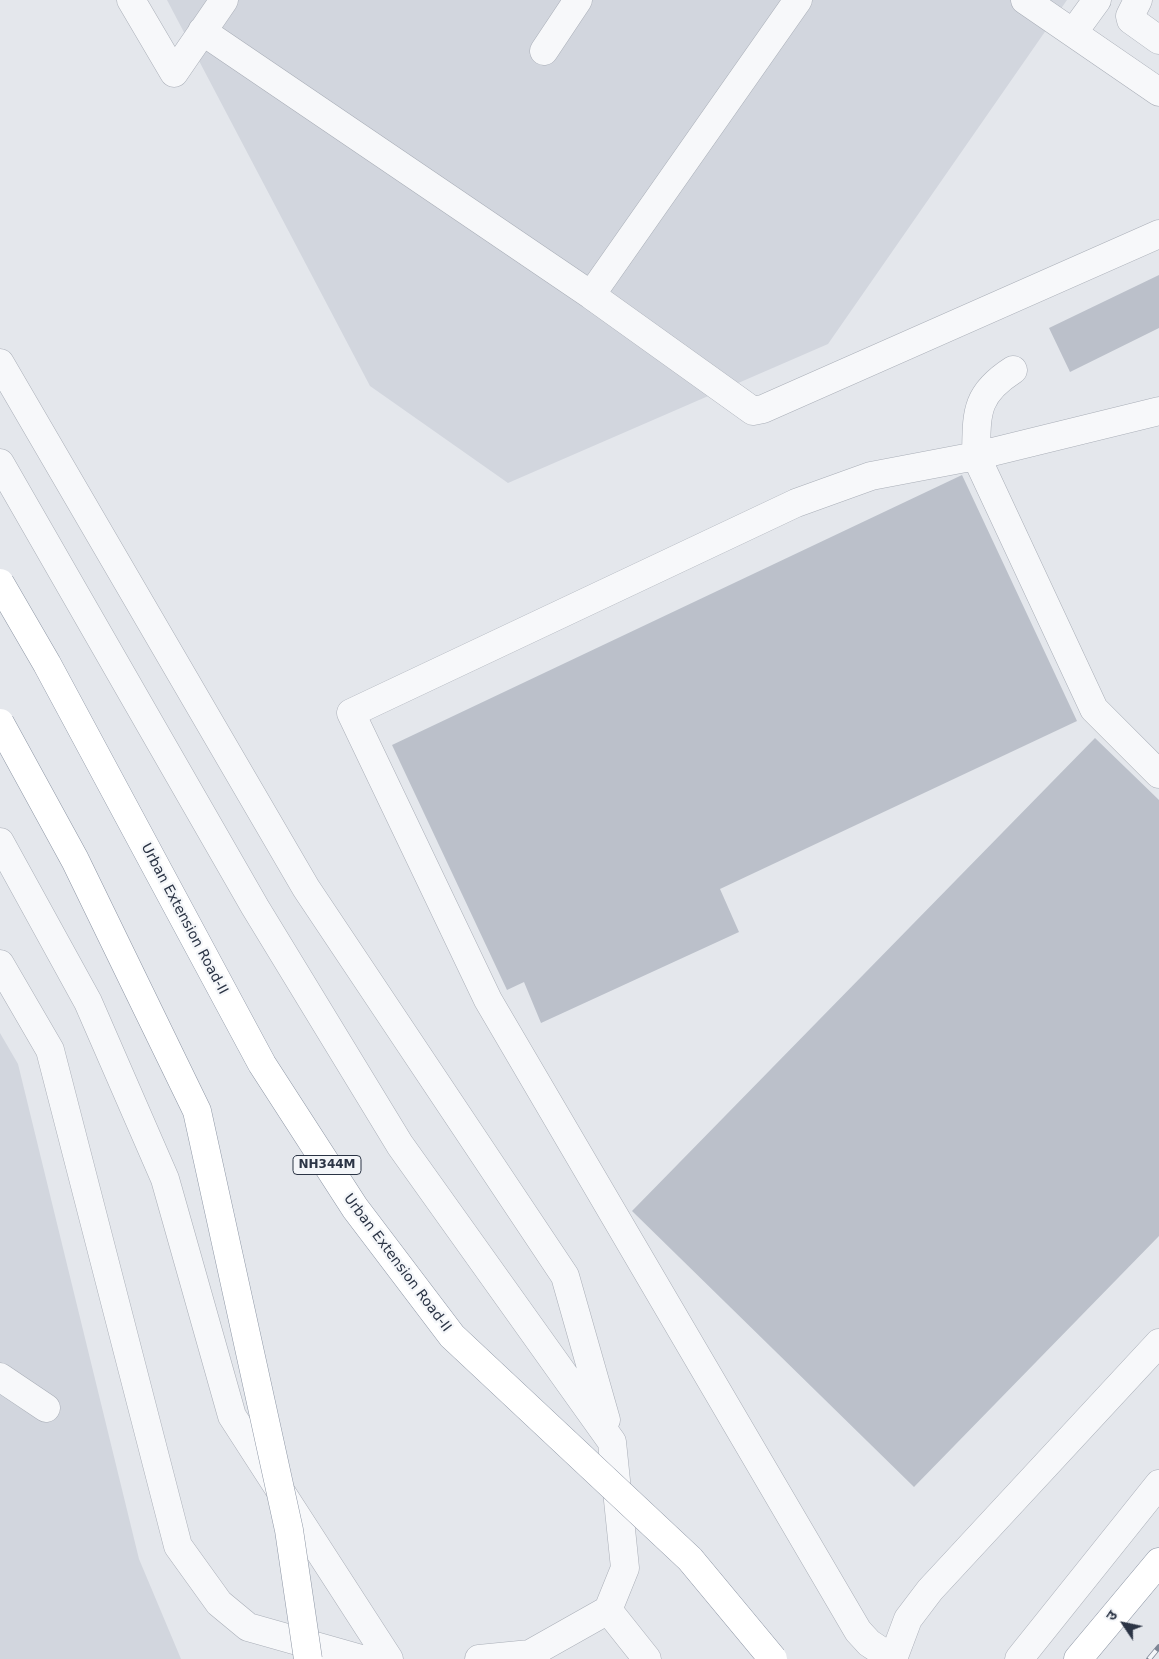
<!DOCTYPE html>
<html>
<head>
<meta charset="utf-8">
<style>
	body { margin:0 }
	#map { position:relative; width:1159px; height:1659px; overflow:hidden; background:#e4e7ec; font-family:"DejaVu Sans","Noto Sans Devanagari",sans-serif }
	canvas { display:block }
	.north { position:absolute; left:1099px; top:1599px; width:50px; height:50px; -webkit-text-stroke:4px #f4f6f9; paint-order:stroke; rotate:304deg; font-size:14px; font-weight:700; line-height:20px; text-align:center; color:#2b3445 }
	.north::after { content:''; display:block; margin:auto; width:18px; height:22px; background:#2b3445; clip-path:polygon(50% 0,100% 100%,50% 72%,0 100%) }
</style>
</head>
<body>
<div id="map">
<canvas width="1159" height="1659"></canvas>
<div class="north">उ</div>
</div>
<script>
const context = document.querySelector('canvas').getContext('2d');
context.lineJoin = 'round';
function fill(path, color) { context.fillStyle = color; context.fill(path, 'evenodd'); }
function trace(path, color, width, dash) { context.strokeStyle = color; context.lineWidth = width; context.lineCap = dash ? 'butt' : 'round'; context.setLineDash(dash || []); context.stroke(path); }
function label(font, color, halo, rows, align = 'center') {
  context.font = font + ' "DejaVu Sans",sans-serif'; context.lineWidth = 4.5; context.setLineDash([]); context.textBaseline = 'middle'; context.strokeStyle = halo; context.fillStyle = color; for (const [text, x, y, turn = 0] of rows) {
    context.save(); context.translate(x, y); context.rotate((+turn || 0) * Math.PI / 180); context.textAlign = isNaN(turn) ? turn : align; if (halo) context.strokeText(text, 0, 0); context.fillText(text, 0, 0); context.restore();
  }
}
const built = new Path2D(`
	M167 0H1067L828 344 508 483 370 386Z
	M0 1033 18 1064 139 1559 181 1659H0Z`);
const building = new Path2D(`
	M1159 275V328L1070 372 1049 328Z
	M962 475 1077 721 720 889 739 932 541 1023 524 982 507 990 392 745Z
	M1095 738 1159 800V1236L914 1487 632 1211Z`);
const minor = new Path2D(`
	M131 0 174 73 224 0
	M1025 0 1159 92
	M1138 0 1130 16 1131 20 1159 40
	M202 31 591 295 753 411 763 409 1159 234
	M1073 33 1097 0
	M544 51 578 0
	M591 295 798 0
	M0 363 306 888 565 1276 606 1420
	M1159 411 976 456 1094 709 1159 774
	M0 463 255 907 400 1145 612 1442 625 1568 608 1610 530 1654 479 1659
	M0 842 88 1002 165 1179 232 1416 389 1659
	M0 964 50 1050 178 1546 219 1603 248 1627 361 1659
	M0 1377 46 1408
	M608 1610 647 1659
	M893 1659 869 1643 858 1631 488 1000 351 713 796 503 871 476 976 456C977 414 974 395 1013 370
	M893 1659 908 1619 930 1590 1159 1343
	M1019 1659 1159 1484`);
const highway = new Path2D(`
	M1078 1659 1159 1562`);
const rail = new Path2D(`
	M1149 1659 1159 1647`);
const highwayBridge = new Path2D(`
	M0 583 47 664 262 1064 355 1208 452 1336 690 1559 773 1659
	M0 723 75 860 197 1111 289 1530 308 1659`);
const shields = [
	[327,1165,68]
];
const shieldNames = [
	["NH344M",327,1165]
];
const streetNames = [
	["Urban Extension Road-II",184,919,62],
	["Urban Extension Road-II",397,1263,53]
];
fill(built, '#d2d6de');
fill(building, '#bbc0ca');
trace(minor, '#a9aeb7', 29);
trace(highway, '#8b94a3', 29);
trace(minor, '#f7f8fa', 28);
trace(highway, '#fff', 28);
trace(rail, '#7d8696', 5.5);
trace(rail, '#f4f6f9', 4, [11]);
trace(highwayBridge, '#8b94a3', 29, []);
trace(highwayBridge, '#fff', 28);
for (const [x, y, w] of shields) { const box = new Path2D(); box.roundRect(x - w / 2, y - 9.5, w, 19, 4); context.fillStyle = '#f4f6f9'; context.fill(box); trace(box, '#2b3445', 1); }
label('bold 12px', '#2b3445', null, shieldNames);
label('14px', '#2b3445', '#f4f6f9', streetNames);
</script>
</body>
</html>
